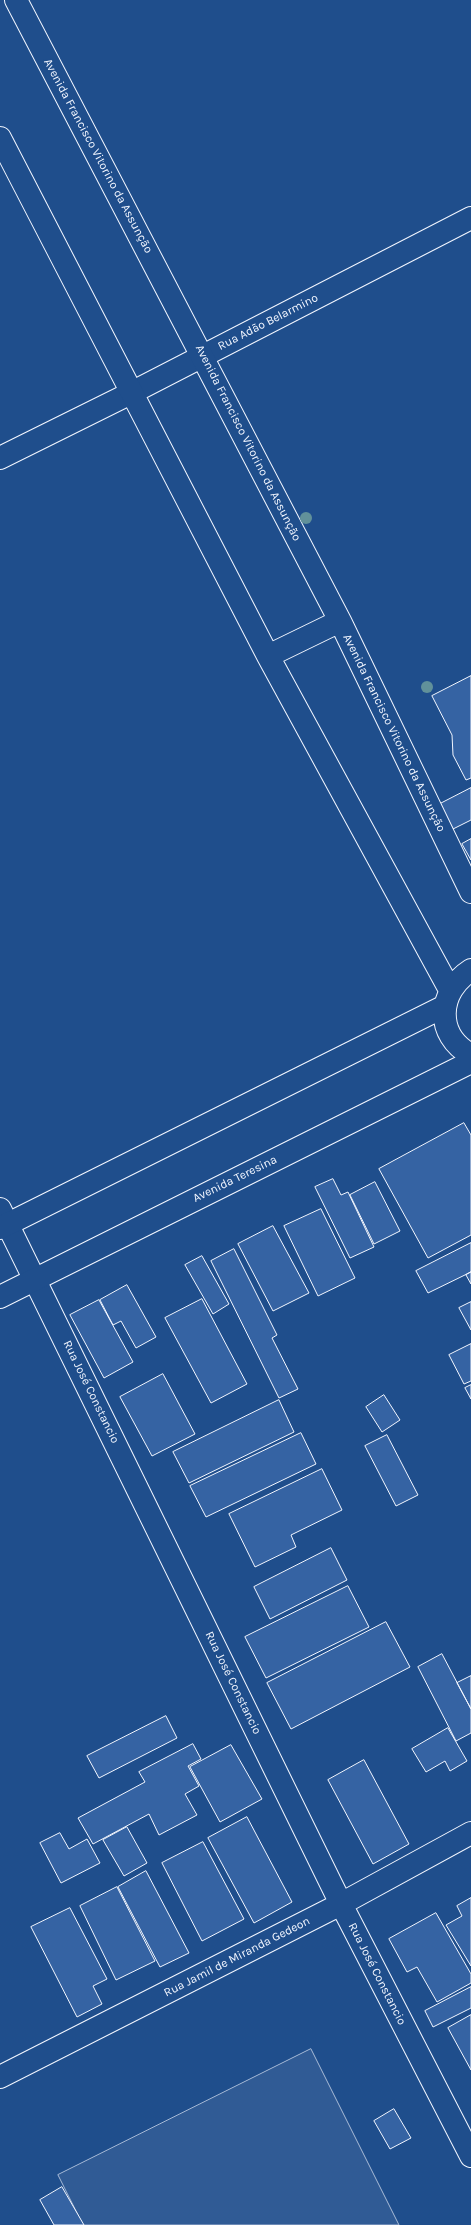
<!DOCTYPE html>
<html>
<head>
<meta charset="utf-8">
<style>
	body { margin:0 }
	canvas { display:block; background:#1f4e8c }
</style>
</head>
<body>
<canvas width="471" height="2225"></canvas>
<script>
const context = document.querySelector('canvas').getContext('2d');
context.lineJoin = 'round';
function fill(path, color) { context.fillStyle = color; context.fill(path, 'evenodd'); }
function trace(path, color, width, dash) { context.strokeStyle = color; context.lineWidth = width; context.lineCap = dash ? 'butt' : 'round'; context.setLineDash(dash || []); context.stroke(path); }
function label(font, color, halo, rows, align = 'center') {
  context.font = font + ' Karla,sans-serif'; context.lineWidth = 3; context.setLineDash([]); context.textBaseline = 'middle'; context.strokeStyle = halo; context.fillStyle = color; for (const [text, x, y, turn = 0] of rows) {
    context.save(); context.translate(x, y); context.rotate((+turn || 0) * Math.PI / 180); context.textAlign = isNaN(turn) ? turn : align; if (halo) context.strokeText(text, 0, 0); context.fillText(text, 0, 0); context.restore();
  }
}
const built = new Path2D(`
	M311 2049 399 2225H83L58 2175Z`);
const building = new Path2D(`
	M471 676V778L466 780 453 755 452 735 432 696Z
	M471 788V820L453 829 440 804Z
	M471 839V860L462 844Z
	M464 1123 471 1135V1235L428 1258 379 1169Z
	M333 1179 341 1195 348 1192 374 1247 350 1258 315 1187Z
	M375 1182 400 1231 374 1244 350 1195Z
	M321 1209 355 1278 318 1296 284 1226Z
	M273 1226 309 1293 273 1311 238 1244Z
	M471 1243V1272L428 1293 416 1271Z
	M234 1249 277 1335 272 1338 298 1389 279 1398 211 1261Z
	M202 1256 229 1304 213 1314 185 1265Z
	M471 1272V1284L466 1275Z
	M127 1285 156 1337 136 1348 121 1321 113 1325 100 1300Z
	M202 1299 247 1384 211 1403 165 1318Z
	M99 1300 133 1362 104 1378 70 1315Z
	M471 1302V1330L459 1308Z
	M471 1344V1381L464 1384 449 1355Z
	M163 1374 195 1434 152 1456 120 1397Z
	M471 1385V1399L465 1388Z
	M384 1395 400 1420 382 1432 366 1407Z
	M279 1400 294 1432 189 1483 173 1452Z
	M301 1433 316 1464 206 1517 190 1486Z
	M387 1435 418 1495 396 1506 365 1446Z
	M322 1469 342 1510 291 1535 296 1547 255 1567 229 1514Z
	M331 1548 347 1580 270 1619 254 1587Z
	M348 1586 369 1627 266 1678 245 1637Z
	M386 1622 410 1667 291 1729 267 1683Z
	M442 1654 471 1709V1733L456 1741 418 1667Z
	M471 1676V1709L457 1683Z
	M166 1716 177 1738 99 1778 87 1756Z
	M448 1728 467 1761 450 1771 445 1761 426 1772 412 1749Z
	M193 1744 201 1759 188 1766 199 1786 185 1794 197 1815 159 1835 149 1814 93 1844 78 1818 145 1782 139 1772Z
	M231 1745 262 1799 220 1822 190 1767Z
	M364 1760 409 1844 373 1864 328 1780Z
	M247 1817 292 1902 254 1923 208 1838Z
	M127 1827 147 1863 124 1876 103 1840Z
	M60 1833 69 1849 87 1839 100 1863 61 1883 40 1843Z
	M203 1842 244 1919 202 1941 162 1863Z
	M146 1871 189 1953 160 1967 118 1887Z
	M117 1887 155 1961 116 1980 80 1906Z
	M471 1898V1966L446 1925 462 1916 457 1906Z
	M70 1908 107 1979 93 1986 102 2004 77 2017 31 1927Z
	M436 1913 471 1974V1983L437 2002 417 1967 407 1972 389 1939Z
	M471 1987V2008L433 2027 425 2011Z
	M471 2015V2070L448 2028Z
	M394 2109 411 2138 390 2149 374 2121Z
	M62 2187 84 2225H54L40 2200Z`);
const minor = new Path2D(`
	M0 458 133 392 471 218
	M0 1209 341 1904 471 2156
	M0 2077 341 1904 471 1833`);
const major = new Path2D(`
	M16 0 340 621 471 892
	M0 138 268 656 450 990
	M268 656 340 621
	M471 970C437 992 435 1035 471 1055
	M0 1228 445 1006
	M0 1297 471 1062`);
const trees = [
	[306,518],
	[427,687]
];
const streetNames = [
	["Avenida Francisco Vitorino da Assunção",98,156,62],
	["Rua Adão Belarmino",268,322,-27],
	["Avenida Francisco Vitorino da Assunção",248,443,63],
	["Avenida Francisco Vitorino da Assunção",394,733,64],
	["Avenida Teresina",235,1179,-26],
	["Rua José Constancio",91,1392,64],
	["Rua José Constancio",233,1683,64],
	["Rua Jamil de Miranda Gedeon",237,1957,-27],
	["Rua José Constancio",377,1974,63]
];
fill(built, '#305b95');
trace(built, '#a8bbd7', 1);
fill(building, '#3563a3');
trace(building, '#f2f6ff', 1);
trace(minor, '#f2f6ff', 24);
trace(major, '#f2f6ff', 24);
trace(minor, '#1f4e8c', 22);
trace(major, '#1f4e8c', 22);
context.fillStyle = '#61919a';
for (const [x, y] of trees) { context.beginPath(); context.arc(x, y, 6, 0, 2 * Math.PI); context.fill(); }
label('12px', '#f2f6ff', '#1f4e8c', streetNames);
</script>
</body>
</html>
